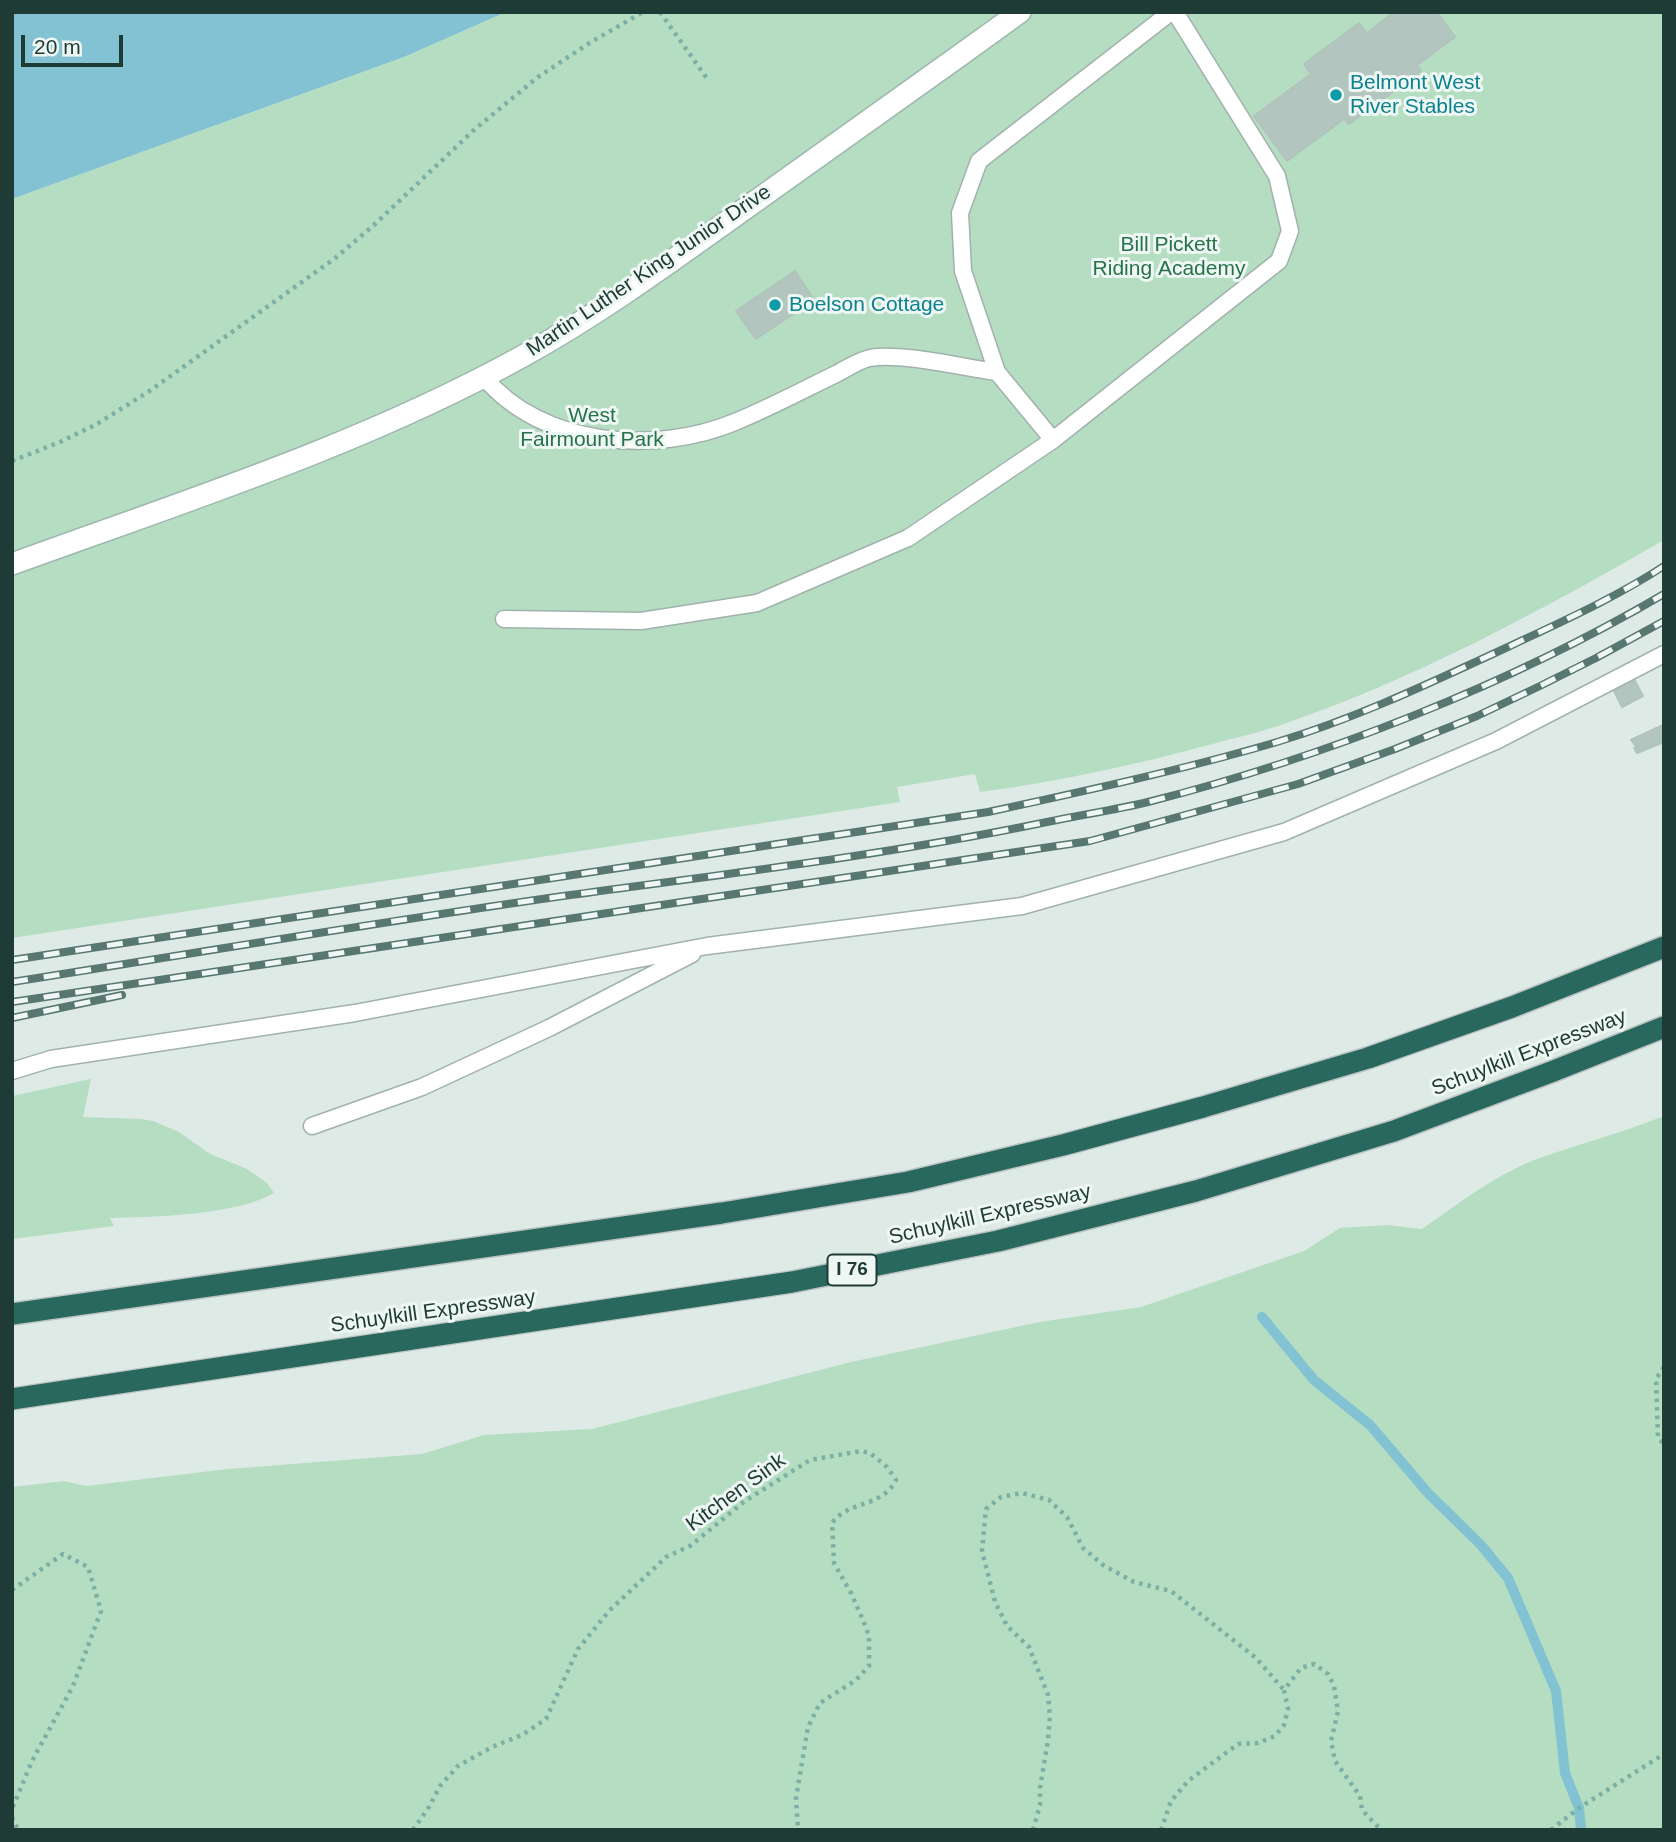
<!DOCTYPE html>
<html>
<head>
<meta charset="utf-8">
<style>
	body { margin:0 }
	#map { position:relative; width:1676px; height:1842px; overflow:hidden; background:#deeae6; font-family:Helvetica,sans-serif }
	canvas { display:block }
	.frame { position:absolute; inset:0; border:14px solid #1f3b35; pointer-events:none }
	.scale { position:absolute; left:21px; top:35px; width:102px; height:32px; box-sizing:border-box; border:4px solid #1f3b35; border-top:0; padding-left:9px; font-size:21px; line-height:24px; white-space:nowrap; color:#1f3b35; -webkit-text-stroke:5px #eef7f3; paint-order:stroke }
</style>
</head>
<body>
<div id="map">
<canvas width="1676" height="1842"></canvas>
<div class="frame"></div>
<div class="scale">20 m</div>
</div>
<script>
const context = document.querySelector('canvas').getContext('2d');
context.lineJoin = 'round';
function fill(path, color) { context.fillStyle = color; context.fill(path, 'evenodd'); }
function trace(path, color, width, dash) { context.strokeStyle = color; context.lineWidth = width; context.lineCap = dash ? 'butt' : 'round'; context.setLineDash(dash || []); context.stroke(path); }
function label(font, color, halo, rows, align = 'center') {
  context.font = font + ' Helvetica,sans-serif'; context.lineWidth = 6; context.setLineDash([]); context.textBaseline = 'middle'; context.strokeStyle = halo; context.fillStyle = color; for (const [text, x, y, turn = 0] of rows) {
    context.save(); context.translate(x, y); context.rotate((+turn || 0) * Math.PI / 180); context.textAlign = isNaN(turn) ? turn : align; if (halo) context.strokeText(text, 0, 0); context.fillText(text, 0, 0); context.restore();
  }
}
const green = new Path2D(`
	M506 12H1664V540C1541 611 1415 679 1281 725 1258 733 1233 738 1209 745 1134 765 1057 782 980 792L975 774 897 787 900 802 12 938V199L404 57Z
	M91 1079 83 1117 141 1119 153 1121 179 1132 210 1154 247 1169 267 1183 274 1193C237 1215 154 1217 110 1218L114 1226 12 1239V1096Z
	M1664 1116V1830H12V1487L64 1481 86 1486 228 1469 422 1454 484 1435 592 1429 851 1362 1040 1322 1141 1307 1304 1251 1340 1228 1387 1225 1422 1229C1458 1204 1495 1175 1537 1159 1579 1144 1622 1133 1664 1116Z`);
const water = new Path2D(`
	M12 12H506L404 57 12 199Z`);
const stream = new Path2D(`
	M1262 1317 1314 1380 1370 1425 1428 1493 1481 1545 1508 1578 1556 1691 1565 1773 1579 1808 1581 1830`);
const building = new Path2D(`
	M1394 12H1437L1455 37 1417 65 1421 71 1349 124 1344 119 1287 161 1254 116 1311 74 1304 64 1359 23 1367 33Z
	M795 271 814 300 756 339 736 311Z
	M1635 681 1643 696 1622 707 1614 691Z
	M1663 725 1664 742 1637 753 1634 748 1637 747 1631 740Z`);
const path = new Path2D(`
	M660 12 708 80
	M12 461 60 442 97 424 151 390 334 259 374 225 475 129 538 77 591 42 643 12
	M1664 1367 1656 1379 1658 1438 1664 1444
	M12 1590 63 1554 88 1567 101 1611 73 1686 32 1761 12 1809
	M12 1817 18 1830
	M413 1830 429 1807 440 1786 458 1766 492 1747 522 1735 546 1719 578 1649 609 1611 666 1557 690 1546 745 1501 810 1460 861 1451 870 1453 887 1467 896 1480C882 1508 851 1499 832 1523L834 1563 851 1593 863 1620 869 1636V1666L856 1680 820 1703 808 1727 796 1798 798 1830
	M1033 1830 1040 1805V1788L1048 1740 1050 1717 1048 1695 1029 1647 1007 1626 995 1602 982 1551 986 1509 1001 1497 1022 1493 1049 1500 1067 1517 1083 1548 1103 1565 1134 1582 1171 1591 1256 1658 1284 1690
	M1161 1830 1171 1801 1188 1781 1238 1744 1258 1743 1275 1736 1284 1725 1288 1709 1284 1690 1301 1668 1314 1664 1328 1674 1334 1686 1338 1711 1331 1741 1335 1761 1360 1796 1362 1810 1381 1830
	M1551 1830 1579 1808 1664 1754`);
const service = new Path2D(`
	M1171 12 979 161 960 213 963 271 997 372 1053 440 1279 261 1290 231 1277 176 1175 12
	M484 377C542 447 655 455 735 422 769 408 803 390 836 374 846 369 859 360 870 358 900 352 965 368 997 372
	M504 619 641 621 757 603 908 538 1053 440
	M12 1071 51 1059 355 1013 707 946 1022 906 1284 832 1496 741 1664 654
	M312 1126 422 1087 549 1028 692 954`);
const secondary = new Path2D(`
	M12 564C185 501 362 445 523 356 601 313 673 260 746 208 837 143 929 78 1020 12`);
const motorway = new Path2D(`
	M12 1314 722 1213 908 1182 1063 1145 1203 1107 1368 1058 1512 1007 1664 947
	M12 1399 792 1282 998 1241 1196 1191 1394 1131 1551 1072 1664 1027`);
const rail = new Path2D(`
	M12 960 988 812C1085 791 1182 770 1277 742 1357 718 1432 682 1508 647 1561 622 1615 598 1664 566
	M12 982C196 953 379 922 563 896 725 874 887 855 1047 822 1080 815 1115 810 1148 802 1322 758 1509 685 1664 594
	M12 1002 1090 841 1298 784 1395 749 1477 716 1542 685 1596 658 1664 621
	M12 1018 122 995`);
const markers = [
	[1336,95,7,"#0f9aa8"],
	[775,305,7,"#0f9aa8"]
];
const shields = [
	[852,1270,49]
];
const shieldNames = [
	["I 76",852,1270]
];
const cultureNames = [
	["Belmont West",1350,83],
	["River Stables",1350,107],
	["Boelson Cottage",789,305]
];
const parkNames = [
	["Bill Pickett",1169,245],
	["Riding Academy",1169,269],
	["West",592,416],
	["Fairmount Park",592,440]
];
const streetNames = [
	["Martin Luther King Junior Drive",649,271,-34],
	["Schuylkill Expressway",1529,1053,-21],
	["Schuylkill Expressway",990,1215,-13],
	["Schuylkill Expressway",433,1312,-8],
	["Kitchen Sink",736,1493,-36]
];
fill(green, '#b5ddc2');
fill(water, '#82c2d3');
trace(stream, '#82c2d3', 10);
fill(building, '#b3c5bf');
trace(building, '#b0c4bd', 2);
trace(service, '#a1b2ad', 19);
trace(secondary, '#9db7af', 24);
trace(motorway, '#bcc4c2', 24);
trace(path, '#7cb0a3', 4.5, [3.5, 5]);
trace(service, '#fff', 16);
trace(secondary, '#fff', 21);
trace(motorway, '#29685f', 21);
trace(rail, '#587770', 8);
trace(rail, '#eef7f3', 5, [16]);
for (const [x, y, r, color] of markers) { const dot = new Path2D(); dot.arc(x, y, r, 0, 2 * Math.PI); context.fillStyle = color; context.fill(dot); trace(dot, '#eef7f3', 2.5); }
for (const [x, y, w] of shields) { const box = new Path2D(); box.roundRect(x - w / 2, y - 15.5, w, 31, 5); context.fillStyle = '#eef7f3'; context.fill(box); trace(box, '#1f3b35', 2); }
label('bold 19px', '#1f3b35', null, shieldNames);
label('21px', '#0d838f', '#eef7f3', cultureNames, 'left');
label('21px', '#277349', '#eef7f3', parkNames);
label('21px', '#1f3b35', '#eef7f3', streetNames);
</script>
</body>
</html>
